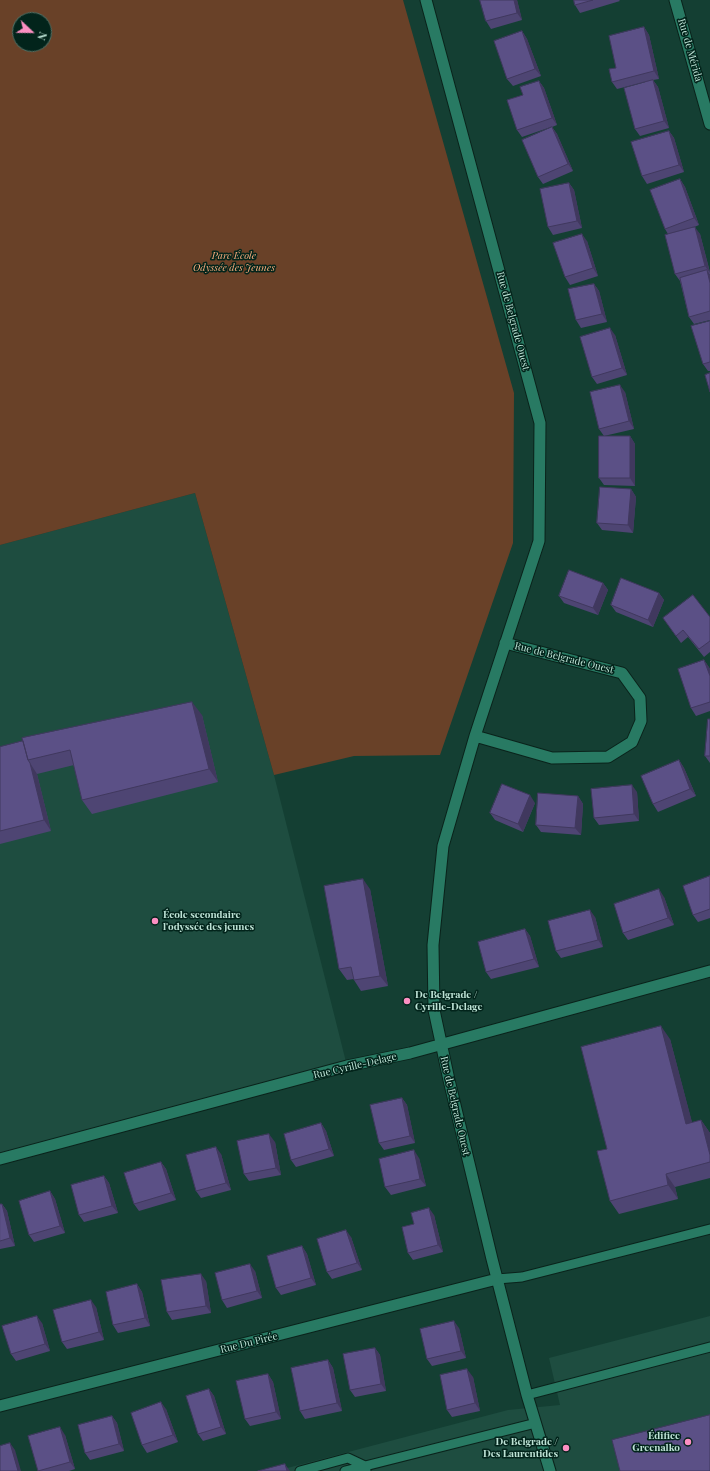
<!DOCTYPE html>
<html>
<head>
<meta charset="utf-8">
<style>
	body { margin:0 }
	#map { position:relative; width:710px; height:1471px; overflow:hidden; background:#143f33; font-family:"Playfair Display",serif }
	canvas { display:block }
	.north { position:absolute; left:12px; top:12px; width:40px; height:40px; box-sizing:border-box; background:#02241b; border:1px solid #4d7066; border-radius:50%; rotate:112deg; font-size:11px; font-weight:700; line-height:16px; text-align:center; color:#bee3d6 }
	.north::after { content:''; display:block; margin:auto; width:14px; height:18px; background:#fc8fc2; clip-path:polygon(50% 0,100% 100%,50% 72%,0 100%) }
</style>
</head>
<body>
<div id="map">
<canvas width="710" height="1471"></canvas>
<div class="north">N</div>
</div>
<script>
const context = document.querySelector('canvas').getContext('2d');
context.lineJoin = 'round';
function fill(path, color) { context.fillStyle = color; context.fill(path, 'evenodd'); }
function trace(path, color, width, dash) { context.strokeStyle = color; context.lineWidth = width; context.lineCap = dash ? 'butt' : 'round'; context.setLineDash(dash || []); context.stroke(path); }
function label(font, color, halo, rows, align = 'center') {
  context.font = font + ' "Playfair Display",serif'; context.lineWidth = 3; context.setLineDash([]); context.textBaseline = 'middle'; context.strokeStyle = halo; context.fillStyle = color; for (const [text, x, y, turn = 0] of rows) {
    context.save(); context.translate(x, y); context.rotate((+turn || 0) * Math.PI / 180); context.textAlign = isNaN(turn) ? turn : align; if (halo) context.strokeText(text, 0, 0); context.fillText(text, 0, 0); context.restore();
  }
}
const built = new Path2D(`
	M195 493 274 775 347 1066 0 1159V545Z
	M710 1316V1471H276L508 1410 560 1405 549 1358Z`);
const green = new Path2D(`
	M0 0H403L514 393 513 543 440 755 354 756 274 775 195 493 0 545ZM20 20H44V44H20Z`);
const service = new Path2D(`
	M497 1279 522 1277 710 1229
	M527 1395 710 1347
	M300 1471 348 1458 365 1466
	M345 1471 365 1466
	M366 1471 365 1466 536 1423`);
const minor = new Path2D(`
	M426 0 540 423 539 541 475 736 443 846 433 945 434 1010 449 1080 492 1259 527 1395 550 1471
	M675 0 710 124
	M475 736 552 758 608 757 632 742 641 721 640 698 622 673 505 643
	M0 1159 347 1066 410 1053 710 971
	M0 1406 497 1279`);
const wall = new Path2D(`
	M480 0H517L522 20 491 29 486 21Z
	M574 0H619L620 1 580 13 575 5Z
	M644 27 649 35 659 79 653 80 658 87 669 128 640 136 635 129 645 82 617 89 612 82 616 68Z
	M522 31 527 39 541 76 513 86 507 79Z
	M539 81 544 88 557 125 552 127 557 134 573 171 543 184 538 177 551 127 522 137 517 130 523 95Z
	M669 131 674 138 684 172 647 184 642 176Z
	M680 179 685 187 699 225 692 228 700 234 710 272V274H709L710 275V320L694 324 689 317 680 281 675 274 668 234 665 229Z
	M569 183 574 190 582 228 553 235 548 227Z
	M587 241 598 276 570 285 565 277Z
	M594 284 599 291 607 322 581 328 576 320Z
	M710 321V371H708L703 364Z
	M615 335 627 375 597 384 592 377Z
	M625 392 634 429 604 436 599 429Z
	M630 436 635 444V486L604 485 599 478Z
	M631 489 636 497 633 533 602 530 597 523Z
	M603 583 608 590 598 615 564 603 559 596Z
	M659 593 664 600 653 627 616 612 611 605Z
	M710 617V652L704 657 688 637 681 643 663 618Z
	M704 660 710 669V711L696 716 691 708Z
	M202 715 218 782 92 814 82 800 74 765 37 774 51 831 0 844V747Z
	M710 719V763L705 756Z
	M679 760 684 768 696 796 658 812 653 804Z
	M637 792 639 821 599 825 594 818Z
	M578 796 583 804 581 835 541 832 536 825Z
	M535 803 523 832 495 820 490 813Z
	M710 876V918L698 922 693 915Z
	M370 889 388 986 361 991 354 980V979L347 980 339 969Z
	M664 897 674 925 628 940 623 933Z
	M595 917 603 947 561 958 556 951Z
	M525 929 530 936 539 967 491 979 486 972Z
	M670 1039 692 1123 701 1120 710 1133V1178L675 1187 678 1199 619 1214 610 1201 607 1149Z
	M402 1098 407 1105 415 1143 384 1150 379 1143Z
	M321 1123 326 1131 334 1156 296 1167 291 1160Z
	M275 1142 281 1175 249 1181 244 1174Z
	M221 1154 231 1190 201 1198 196 1191Z
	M419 1158 426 1186 391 1195 385 1187Z
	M161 1162 166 1169 176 1200 139 1211 134 1204Z
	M104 1176 109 1183 118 1213 84 1222 79 1215Z
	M50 1191 55 1199 65 1233 34 1242 29 1235Z
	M0 1204H2L7 1211 15 1246 0 1249Z
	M434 1215 443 1252 413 1260 408 1253 414 1224Z
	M351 1237 362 1270 332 1279 327 1272Z
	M302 1246 307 1254 316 1285 281 1295 276 1288Z
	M255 1271 262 1298 227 1308 222 1300Z
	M206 1281 211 1313 172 1320 167 1312Z
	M137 1284 142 1292 150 1326 118 1333 113 1325Z
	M96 1307 104 1340 67 1349 62 1342Z
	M42 1323 50 1351 16 1361 11 1354Z
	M459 1328 466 1358 432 1366 427 1359Z
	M375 1348 380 1355 386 1391 355 1397 350 1390Z
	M328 1360 333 1368 342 1411 305 1419 300 1411Z
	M268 1374 273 1382 281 1419 250 1426 245 1419Z
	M473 1377 480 1411 452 1417 447 1410Z
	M209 1389 214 1396 226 1434 203 1441 198 1434Z
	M166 1409 178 1442 147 1453 142 1445Z
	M112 1416 117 1423 124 1451 90 1460 85 1453Z
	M65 1435 75 1469 69 1471H38Z`);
const shadedWall = new Path2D(`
	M514 0H517L522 20 517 13Z
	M644 27 649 35 659 79 654 71Z
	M522 31 527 39 541 76 535 69Z
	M653 80 658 87 669 128 664 121Z
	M539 81 544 88 557 125 552 118Z
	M552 127 557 134 573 171 568 164Z
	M669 131 674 138 684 172 679 165Z
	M680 179 685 187 699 225 694 218Z
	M569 183 574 190 582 228 577 221Z
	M695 227 700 234 710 273 705 266Z
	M582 234 587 241 598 276 593 268Z
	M707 270 710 275V283Z
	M594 284 599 291 607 322 602 314Z
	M610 328 615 335 627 375 622 368Z
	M620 385 625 392 634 429 629 421Z
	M630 436 635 444V486L630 478Z
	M631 489 636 497 633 533 628 525Z
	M603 583 608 590 598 615 593 608Z
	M659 593 664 600 653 627 648 620Z
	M704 660 709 667 710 669V676Z
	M192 702 202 715 218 782 209 769Z
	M679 760 684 768 696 796 690 789Z
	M30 763 37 774 51 831 44 820Z
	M632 785 637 792 639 821 634 814Z
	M530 795 535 803 523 832 518 824Z
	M578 796 583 804 581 835 575 828Z
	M363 879 370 889 388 986 380 976Z
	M659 889 664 897 674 925 668 918Z
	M590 910 595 917 603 947 598 940Z
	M525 929 530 936 539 967 534 959Z
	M661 1026 670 1039 696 1137 686 1124Z
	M402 1098 407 1105 415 1143 410 1136Z
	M701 1120 710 1133V1155Z
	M321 1123 326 1131 334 1156 329 1149Z
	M269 1134 275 1142 281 1175 276 1168Z
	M216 1147 221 1154 231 1190 226 1183Z
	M414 1150 419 1158 426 1186 420 1179Z
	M161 1162 166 1169 176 1200 171 1193Z
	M666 1174 675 1187 678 1199 668 1185Z
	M104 1176 109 1183 118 1213 112 1206Z
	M50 1191 55 1199 65 1233 60 1226Z
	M2 1204 7 1211 15 1246 10 1238Z
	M429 1208 434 1215 443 1252 438 1245Z
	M346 1230 351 1237 362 1270 357 1263Z
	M302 1246 307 1254 316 1285 311 1278Z
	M250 1264 255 1271 262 1298 257 1291Z
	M201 1274 206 1281 211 1313 206 1306Z
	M137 1284 142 1292 150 1326 145 1318Z
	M91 1300 96 1307 104 1340 99 1332Z
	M37 1316 42 1323 50 1351 45 1344Z
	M454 1321 459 1328 466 1358 461 1351Z
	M375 1348 380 1355 386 1391 381 1384Z
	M328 1360 333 1368 342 1411 337 1403Z
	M467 1369 473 1377 480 1411 475 1403Z
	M268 1374 273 1382 281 1419 276 1412Z
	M209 1389 214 1396 226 1434 221 1427Z
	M161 1402 166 1409 178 1442 173 1435Z
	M112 1416 117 1423 124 1451 119 1444Z
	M60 1427 65 1435 75 1469 70 1462Z
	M10 1443 15 1450 21 1471H18Z
	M285 1464 290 1471H287Z`);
const building = new Path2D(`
	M480 0H514L517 13 486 21Z
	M574 0H593L575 5Z
	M644 27 654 71 612 82 609 69 616 68 609 36Z
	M522 31 535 69 507 79 494 41Z
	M653 80 664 121 635 129 624 88Z
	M539 81 552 118 517 130 507 100 523 95 520 87Z
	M552 127 568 164 538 177 522 140Z
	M669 131 679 165 642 176 631 142Z
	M680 179 694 218 665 229 650 190Z
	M569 183 577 221 548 227 540 189Z
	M695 227 705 266 675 274 665 235Z
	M582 234 593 268 565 277 553 243Z
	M707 270 710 283V311L689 317 680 278Z
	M594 284 602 314 576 320 568 289Z
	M710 321V362L703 364 691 326Z
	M610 328 622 368 592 377 580 337Z
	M710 373V392L705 375Z
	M620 385 629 421 599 429 590 392Z
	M599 436H630V478H599Z
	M600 487 631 489 628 525 597 523Z
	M569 570 603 583 593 608 559 596Z
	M621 578 659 593 648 620 611 605Z
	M693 595 710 617V641L699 649 683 630 676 636 663 618Z
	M704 660 710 676V702L691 708 678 669Z
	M192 702 209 769 82 800 70 750 28 760 22 738Z
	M708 719H710V756H705Z
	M23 741 28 760 30 763 44 820 0 831V747Z
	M679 760 690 789 653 804 641 776Z
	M502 784 530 795 518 824 490 813Z
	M632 785 634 814 594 818 591 789Z
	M538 793 578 796 575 828 536 825Z
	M710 876V909L693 915 683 886Z
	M363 879 380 976 354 980 351 967 339 969 324 886Z
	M659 889 668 918 623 933 614 904Z
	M590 910 598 940 556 951 548 921Z
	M525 929 534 959 486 972 478 942Z
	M661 1026 686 1124 701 1120 710 1155V1162L666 1174 668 1185 610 1201 597 1151 607 1149 581 1047Z
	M402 1098 410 1136 379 1143 370 1105Z
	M321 1123 329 1149 291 1160 284 1134Z
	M269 1134 276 1168 244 1174 237 1141Z
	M216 1147 226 1183 196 1191 186 1155Z
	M414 1150 420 1179 385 1187 379 1159Z
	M161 1162 171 1193 134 1204 124 1173Z
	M104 1176 112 1206 79 1215 71 1185Z
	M50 1191 60 1226 29 1235 19 1201Z
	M0 1204H2L10 1238 0 1241Z
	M429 1208 438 1245 408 1253 402 1227 414 1224 411 1213Z
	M346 1230 357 1263 327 1272 317 1239Z
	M302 1246 311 1278 276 1288 267 1256Z
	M250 1264 257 1291 222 1300 215 1273Z
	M201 1274 206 1306 167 1312 161 1280Z
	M137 1284 145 1318 113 1325 106 1292Z
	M91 1300 99 1332 62 1342 53 1310Z
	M37 1316 45 1344 11 1354 2 1326Z
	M454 1321 461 1351 427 1359 420 1329Z
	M375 1348 381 1384 350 1390 343 1354Z
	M328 1360 337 1403 300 1411 291 1368Z
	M467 1369 475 1403 447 1410 440 1375Z
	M268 1374 276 1412 245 1419 236 1381Z
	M209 1389 221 1427 198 1434 186 1396Z
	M161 1402 173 1435 142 1445 131 1413Z
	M710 1415V1471H620L612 1440Z
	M112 1416 119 1444 85 1453 78 1425Z
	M60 1427 70 1462 38 1471 28 1436Z
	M10 1443 18 1471H0V1446Z
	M285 1464 287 1471H258Z`);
const markers = [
	[155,921,4,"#fc8fc2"],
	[407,1001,4,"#fc8fc2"],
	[688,1442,4,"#fc8fc2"],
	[566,1448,4,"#fc8fc2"]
];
const streetNames = [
	["Rue de Mérida",690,50,74],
	["Rue de Belgrade Ouest",513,321,75],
	["Rue de Belgrade Ouest",564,658,14],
	["Rue Cyrille-Delage",355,1066,-13],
	["Rue de Belgrade Ouest",455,1106,77],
	["Rue Du Pirée",249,1343,-14]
];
const parkNames = [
	["Parc École",234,256],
	["Odyssée des Jeunes",234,268]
];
const poiNames = [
	["École secondaire",163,915],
	["l'odyssée des jeunes",163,927],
	["De Belgrade /",415,995],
	["Cyrille-Delage",415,1007],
	["Édifice",680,1436,"right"],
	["Greenalko",680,1448,"right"],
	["De Belgrade /",558,1442,"right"],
	["Des Laurentides",558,1454,"right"]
];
fill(built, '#1e4d40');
fill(green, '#694128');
trace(service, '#0a231b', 11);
trace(minor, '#0a231b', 13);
trace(service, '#287a63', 9);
trace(minor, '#287a63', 11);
fill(wall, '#4e4573');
fill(shadedWall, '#40385e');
fill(building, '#5b5086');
trace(building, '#40385e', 1);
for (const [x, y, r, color] of markers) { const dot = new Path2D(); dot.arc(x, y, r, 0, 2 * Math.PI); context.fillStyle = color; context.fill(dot); trace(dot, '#02241b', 1.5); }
label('10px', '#bee3d6', '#02241b', streetNames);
label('italic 10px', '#fbad7e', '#02241b', parkNames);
label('bold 10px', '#bee3d6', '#02241b', poiNames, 'left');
</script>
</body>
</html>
